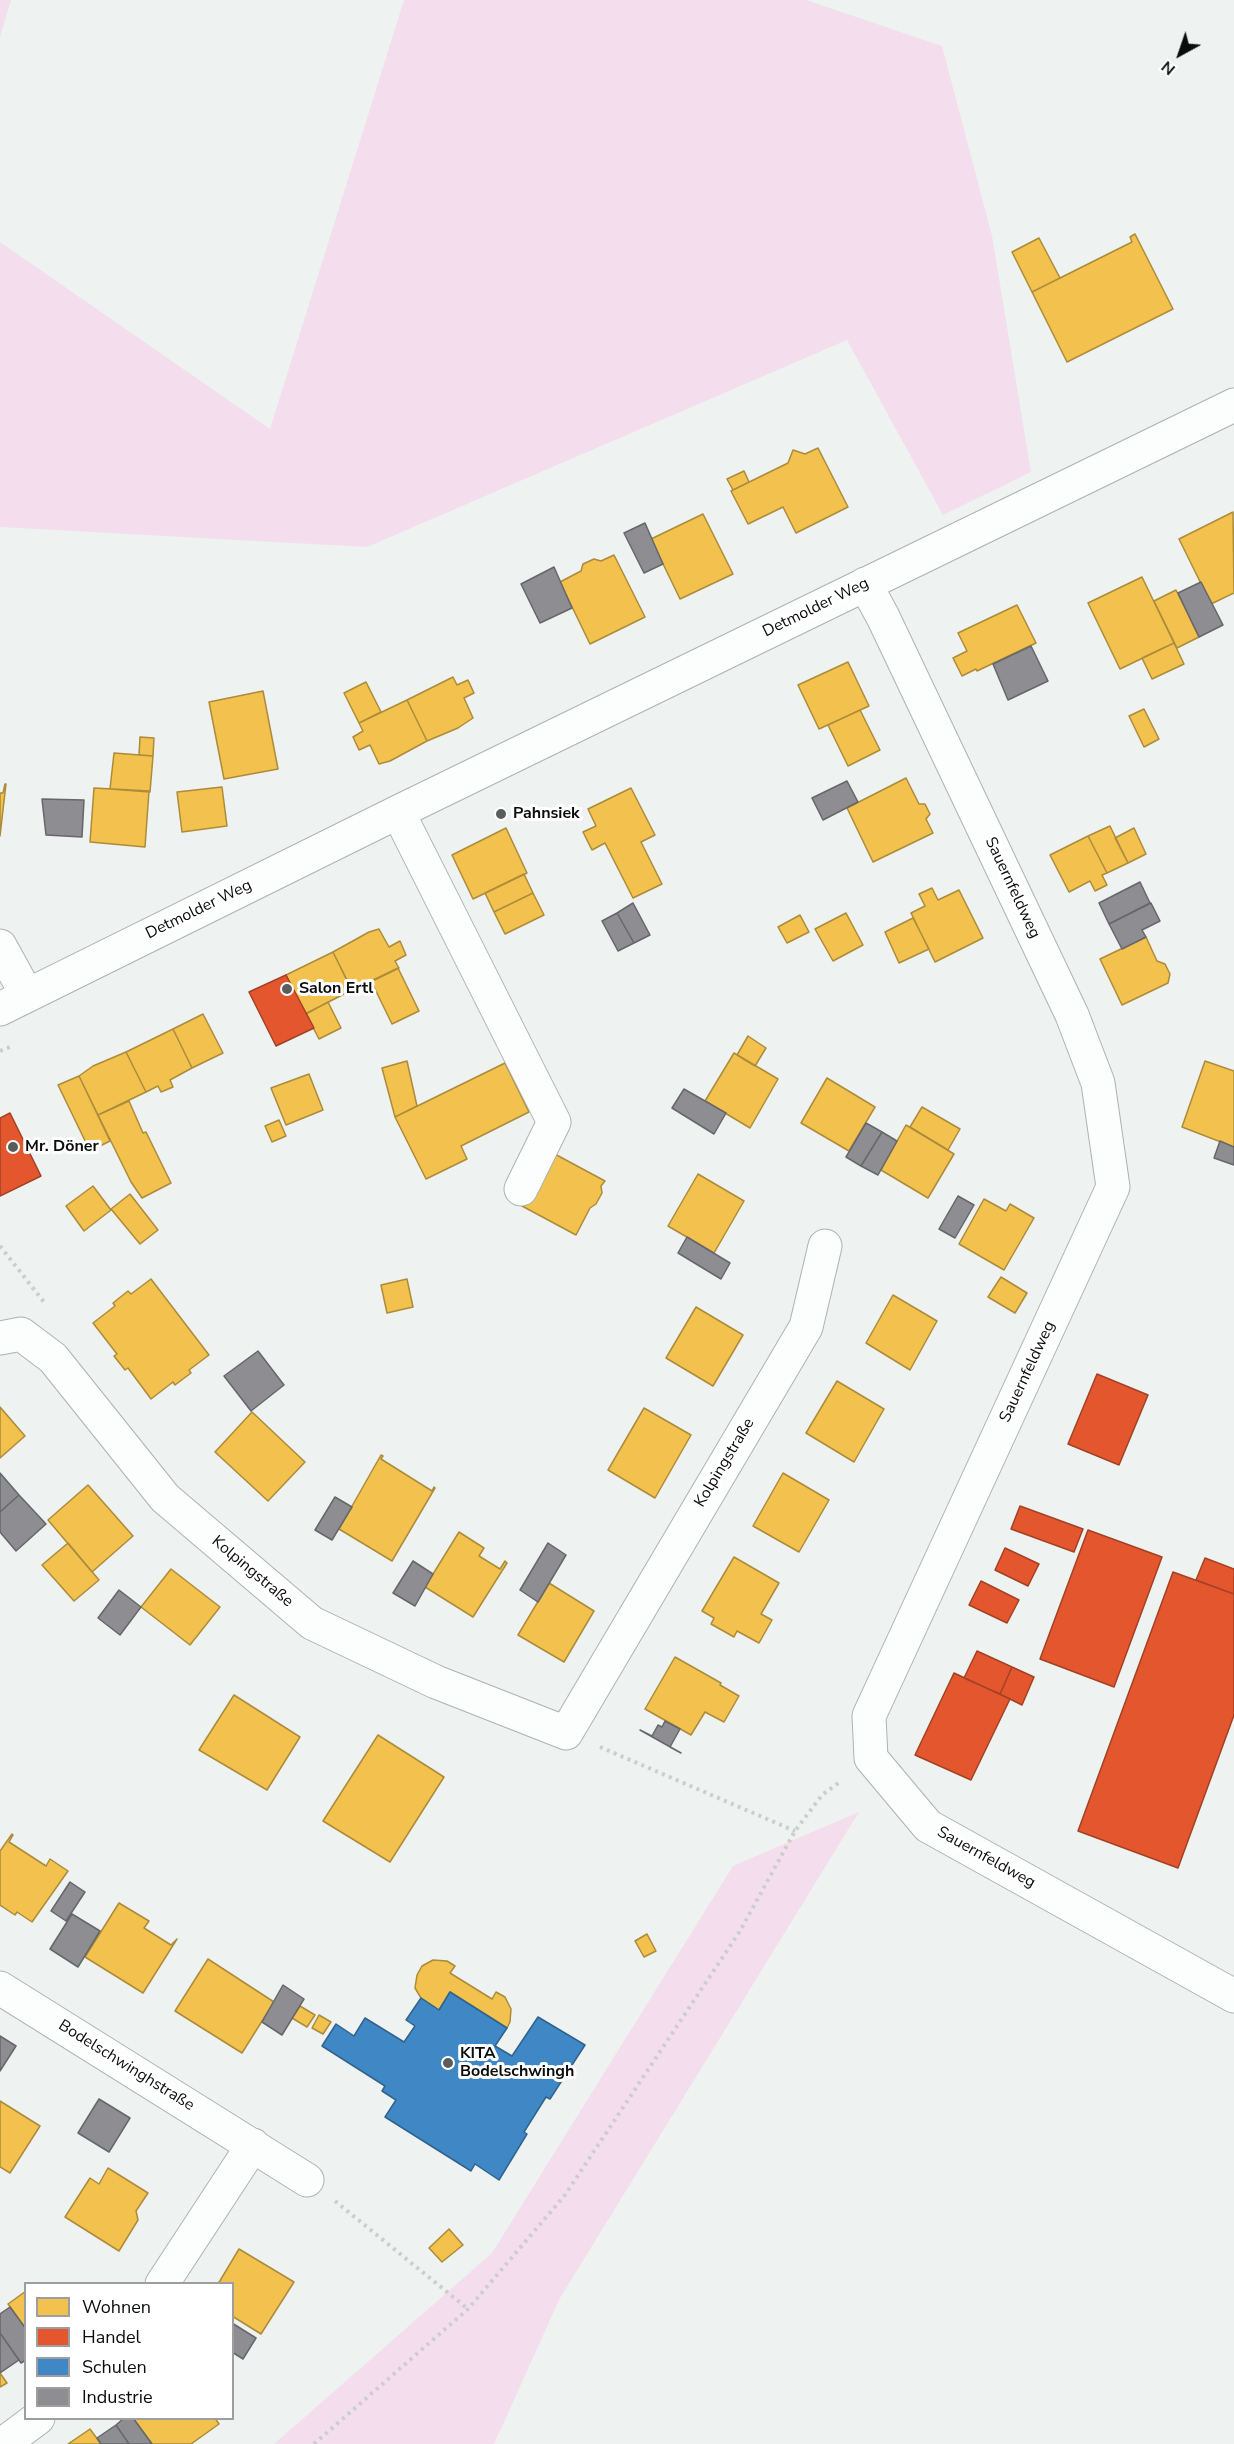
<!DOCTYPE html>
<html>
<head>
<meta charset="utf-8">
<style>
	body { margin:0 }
	#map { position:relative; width:1234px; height:2444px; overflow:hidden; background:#eef2f0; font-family:"Nunito Sans",sans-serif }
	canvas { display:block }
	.legend { position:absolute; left:24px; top:2282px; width:210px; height:138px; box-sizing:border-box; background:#fff; border:2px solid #9d9e9d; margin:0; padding:8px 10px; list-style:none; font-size:18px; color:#0a0d0b }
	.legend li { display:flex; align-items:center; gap:12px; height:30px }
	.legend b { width:30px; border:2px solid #9d9e9d }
	.north { position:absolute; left:1150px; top:24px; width:60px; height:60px; -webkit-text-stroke:4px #fff; paint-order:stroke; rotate:220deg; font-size:16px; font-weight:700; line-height:24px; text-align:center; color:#0a0d0b }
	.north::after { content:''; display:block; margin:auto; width:21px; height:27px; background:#0a0d0b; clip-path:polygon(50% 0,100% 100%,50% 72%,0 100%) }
</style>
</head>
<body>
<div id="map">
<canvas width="1234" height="2444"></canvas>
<ul class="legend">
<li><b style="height:16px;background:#f2c14e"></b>Wohnen</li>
<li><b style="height:16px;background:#e4572e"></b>Handel</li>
<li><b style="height:16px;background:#3f88c5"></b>Schulen</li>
<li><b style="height:16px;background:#8d8d92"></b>Industrie</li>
</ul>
<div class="north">N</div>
</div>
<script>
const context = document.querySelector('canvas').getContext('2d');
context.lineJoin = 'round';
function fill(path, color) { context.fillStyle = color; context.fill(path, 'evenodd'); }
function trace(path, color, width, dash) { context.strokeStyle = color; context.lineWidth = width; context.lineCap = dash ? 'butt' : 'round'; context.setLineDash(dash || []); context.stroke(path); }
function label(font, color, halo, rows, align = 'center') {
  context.font = font + ' "Nunito Sans",sans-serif'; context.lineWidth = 6; context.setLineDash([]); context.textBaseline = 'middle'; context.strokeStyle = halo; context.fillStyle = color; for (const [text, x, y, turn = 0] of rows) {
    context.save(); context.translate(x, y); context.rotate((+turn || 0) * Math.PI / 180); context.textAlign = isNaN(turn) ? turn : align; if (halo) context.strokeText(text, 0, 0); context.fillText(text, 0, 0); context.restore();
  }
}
const green = new Path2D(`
	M0 0H11L0 37Z
	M404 0H806L942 46 992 236 1031 472 943 515 847 340 367 547 0 527V242L270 429Z
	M859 1812 560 2298 494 2444H274L492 2253 733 1866Z`);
const homes = new Path2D(`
	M1135 234 1173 309 1067 362 1032 292 1132 242 1130 237Z
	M1039 238 1060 278 1032 292 1012 252Z
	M818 448 848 507 796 533 783 507 748 524 731 491 788 463 793 450 805 454Z
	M744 471 749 482 733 490 727 479Z
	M1233 512 1234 593 1211 604 1179 539Z
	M703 514 733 574 680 599 651 539Z
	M614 555 645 617 590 644 560 582 581 571 583 564 594 559 601 561Z
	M1142 577 1174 643 1120 669 1088 603Z
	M1176 590 1199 637 1177 648 1154 601Z
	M1017 605 1036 643 977 671 976 669 962 676 953 658 967 651 958 633Z
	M1174 643 1184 664 1152 679 1142 658Z
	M848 662 869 706 819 729 798 685Z
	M453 677 457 685 468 680 474 693 464 698 473 718 458 728 427 741 407 700Z
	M366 682 381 712 359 723 344 693Z
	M263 691 278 769 224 779 209 702Z
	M407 700 427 741 390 761 379 764 370 745 359 750 353 737 363 731 359 723Z
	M1144 709 1159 739 1144 747 1129 716Z
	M860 710 880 750 848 766 828 725Z
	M140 737 154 738 153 756 139 755Z
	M114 753 153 756 150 792 110 789Z
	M906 778 919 804H925L930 814 926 819 933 833 873 862 847 808Z
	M5 784H6L0 836V793H3Z
	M222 787 227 826 182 832 177 792Z
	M94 788 149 791 145 847 90 842Z
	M631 788 655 835 641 842 662 884 633 898 605 843 592 850 583 832 596 826 588 809Z
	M1110 826 1128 863 1107 873 1088 836Z
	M506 828 527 873 473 899 452 855Z
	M1134 828 1146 854 1128 863 1115 838Z
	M1088 836 1107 873 1102 875 1107 885 1095 891 1090 881 1069 892 1050 855Z
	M524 874 533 893 494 912 485 893Z
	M932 888 938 900 959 890 983 938 935 962 911 913 925 906 919 894Z
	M533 893 544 915 505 934 494 912Z
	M846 913 863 945 833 961 815 929Z
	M800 915 809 932 787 943 778 927Z
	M913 918 929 949 899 963 885 932Z
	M379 929 389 947 400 941 406 955 395 961 399 968 352 991 333 952 369 932Z
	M1146 937 1157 961 1165 964 1170 974 1168 983 1122 1005 1100 959Z
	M333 952 352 990 305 1014 286 975Z
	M398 968 419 1011 392 1024 371 981Z
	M328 1002 341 1028 319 1039 306 1014Z
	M203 1014 223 1053 192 1068 173 1029Z
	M173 1029 192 1068 170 1080 173 1087 161 1092 158 1086 146 1092 126 1052Z
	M748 1036 766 1048 755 1066 737 1055Z
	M126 1052 146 1092 98 1115 79 1076 93 1066Z
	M734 1053 778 1079 750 1128 705 1101Z
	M407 1061 417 1106 395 1117 382 1068Z
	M1205 1061 1234 1071V1147L1182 1127Z
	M505 1063 529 1112 461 1146 467 1159 426 1179 395 1117Z
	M309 1074 323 1110 286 1125 271 1088Z
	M79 1076 110 1141 90 1151 58 1085Z
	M827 1078 875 1107 849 1151 801 1123Z
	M129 1101 143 1133 146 1132 171 1183 142 1198 131 1182 98 1115Z
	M922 1107 960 1129 948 1150 910 1127Z
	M279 1120 286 1136 272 1142 265 1126Z
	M906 1125 954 1154 928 1198 881 1170Z
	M551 1152 605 1181 601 1186 602 1193 596 1204 590 1208 576 1235 522 1206Z
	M698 1174 744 1201 714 1253 668 1226Z
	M93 1186 111 1210 84 1231 66 1206Z
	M130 1194 158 1230 140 1244 111 1209Z
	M984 1199 1006 1211 1010 1204 1034 1218 1004 1270 959 1244Z
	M1001 1277 1027 1293 1015 1313 988 1297Z
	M151 1279 209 1355 189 1370 191 1373 175 1385 173 1382 151 1399 128 1368 125 1370 114 1356 117 1354 93 1323 115 1306 113 1303 128 1291 131 1294Z
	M407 1279 413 1307 387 1313 381 1285Z
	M893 1295 937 1321 910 1370 866 1343Z
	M696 1307 743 1335 713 1386 666 1358Z
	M837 1381 884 1409 854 1462 806 1433Z
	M0 1407 25 1436 0 1458Z
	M644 1408 691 1435 655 1498 608 1470Z
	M252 1412 305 1462 268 1501 215 1452Z
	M381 1455 383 1456 381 1459 432 1491 434 1487 435 1488 392 1561 339 1529Z
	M783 1473 829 1500 799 1552 753 1526Z
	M88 1485 133 1536 92 1572 48 1520Z
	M459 1532 484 1548 479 1556 500 1569 505 1561 507 1563 473 1617 425 1587Z
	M68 1543 99 1580 74 1601 42 1565Z
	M734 1557 779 1583 761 1614 772 1620 759 1643 737 1631 734 1637 711 1624 714 1618 702 1611Z
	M171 1569 220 1607 190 1645 141 1607Z
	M549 1583 594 1611 564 1662 518 1635Z
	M675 1657 721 1683 720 1685 739 1696 724 1722 705 1712 691 1735 645 1709Z
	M234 1695 300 1737 267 1790 199 1750Z
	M378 1735 444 1777 390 1862 323 1821Z
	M12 1834 13 1835 9 1842 46 1866 50 1859 68 1871 32 1922 17 1912 15 1915 0 1905V1851Z
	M119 1903 149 1921 144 1928 171 1945 177 1939 143 1993 85 1957Z
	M647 1934 656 1951 644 1957 635 1941Z
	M208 1959 274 2002 242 2053 175 2011Z
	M433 1960 447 1961 455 1966 450 1973 492 1999 496 1992 505 1997 511 2009 510 2022 507 2028 450 1992 439 2010 421 1998 415 1988 417 1975 422 1966Z
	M300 2006 315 2015 307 2027 292 2018Z
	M319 2015 331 2022 323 2034 312 2028Z
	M0 2101 40 2126 10 2173 0 2167Z
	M108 2168 148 2193 136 2211 138 2220 119 2251 65 2217 90 2178 99 2184Z
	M449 2229 463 2245 442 2262 429 2248Z
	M239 2249 294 2282 261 2334 232 2316V2284H218Z
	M26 2291V2329L8 2304Z
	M0 2373 7 2383 0 2387Z
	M133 2418H215L219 2424 191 2444H152Z
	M90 2429 101 2444H68Z`);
const shops = new Path2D(`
	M286 975 314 1028 276 1046 249 992Z
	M10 1113 41 1176 0 1196V1118Z
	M1097 1374 1148 1395 1119 1465 1068 1444Z
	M1020 1506 1083 1529 1074 1552 1011 1529Z
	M1088 1530 1162 1557 1114 1687 1040 1659Z
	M1005 1548 1039 1564 1028 1586 995 1570Z
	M1205 1558 1234 1569V1594L1196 1580Z
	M1173 1572 1234 1594V1715L1178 1868 1078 1831Z
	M981 1581 1019 1600 1007 1623 969 1605Z
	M977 1651 1012 1667 1000 1694 964 1678Z
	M1012 1667 1034 1677 1022 1705 1000 1694Z
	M954 1673 1010 1699 971 1780 915 1755Z`);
const schools = new Path2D(`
	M450 1992 507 2028 495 2046 512 2056 538 2017 585 2045 550 2099 546 2097 524 2132 527 2134 499 2180 475 2164 471 2171 385 2117 396 2100 382 2091 385 2086 322 2046 336 2024 354 2036 365 2018 404 2042 415 2026 406 2020 421 1998 439 2010Z`);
const industry = new Path2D(`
	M645 523 663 564 644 573 624 533Z
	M554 567 572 608 540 623 521 584Z
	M1201 582 1223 625 1199 637 1178 593Z
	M1031 646 1048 681 1008 700 993 664Z
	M847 781 858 802 823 820 812 798Z
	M42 799 84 800 82 837 46 835Z
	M1140 882 1150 903 1109 924 1099 903Z
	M633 903 650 935 634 943 617 913Z
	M1151 903 1160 921 1142 930 1146 937 1122 949 1109 924Z
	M617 913 634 943 618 951 602 921Z
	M684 1089 726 1113 714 1134 672 1108Z
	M866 1123 882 1132 861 1166 846 1157Z
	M882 1132 897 1141 878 1175 861 1166Z
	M1220 1141 1234 1147V1165L1214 1158Z
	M958 1196 974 1205 955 1238 939 1229Z
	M687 1237 730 1263 721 1279 678 1253Z
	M258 1351 284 1385 251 1411 224 1376Z
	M0 1473 19 1495 0 1512Z
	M19 1495 46 1524 16 1551 0 1532V1512Z
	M335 1497 352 1507 332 1540 315 1530Z
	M548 1543 566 1555 538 1602 520 1590Z
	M413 1561 433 1574 415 1606 393 1593Z
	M119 1590 141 1607 120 1635 98 1618Z
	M665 1721 680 1729 670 1747 681 1753 640 1730 652 1736 658 1725 662 1727Z
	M70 1882 85 1892 66 1921 51 1911Z
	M72 1914 100 1931 78 1967 50 1949Z
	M283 1985 304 1999 282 2035 262 2022Z
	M0 2036 16 2046 0 2071Z
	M99 2099 130 2118 109 2152 78 2133Z
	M10 2307 26 2329V2360L21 2363 0 2333V2314Z
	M232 2323 256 2338 243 2359 232 2352Z
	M0 2333 19 2360 0 2373Z
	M124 2418H133L152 2444H129L116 2425Z
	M116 2425 129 2444H101L97 2438Z`);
const path = new Path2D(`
	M0 1051 10 1047
	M0 1246 44 1302
	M600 1747 795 1831
	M335 2201 468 2309
	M314 2444 468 2309 565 2195 740 1931 795 1831 822 1795 841 1781`);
const minor = new Path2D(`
	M865 584 883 617 1072 1015 1098 1083 1113 1187 869 1716 871 1758 928 1826 1234 1996
	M398 812 554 1122 521 1189
	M0 946 27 995
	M0 1009 398 812 1234 405
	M0 1338 21 1334 53 1358 165 1498 312 1623 436 1682 566 1733 806 1327 825 1246
	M0 1988 307 2180
	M162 2284 253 2145
	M3 2444 38 2418`);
const markers = [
	[501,814,6,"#5a5d5b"],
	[287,989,6,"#5a5d5b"],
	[13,1147,6,"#5a5d5b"],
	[448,2063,6,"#5a5d5b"]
];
const streetNames = [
	["Detmolder Weg",816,608,-26],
	["Sauernfeldweg",1012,888,65],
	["Detmolder Weg",199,910,-26],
	["Sauernfeldweg",1028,1372,-65],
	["Kolpingstraße",725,1463,-59],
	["Kolpingstraße",252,1572,40],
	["Sauernfeldweg",986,1858,29],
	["Bodelschwinghstraße",126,2066,32]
];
const poiNames = [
	["Pahnsiek",513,814],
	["Salon Ertl",299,989],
	["Mr. Döner",25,1147],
	["KITA",460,2054],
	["Bodelschwingh",460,2072]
];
fill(green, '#f4deed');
fill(homes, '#f2c14e');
trace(homes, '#ac8b3a', 1.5);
fill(shops, '#e4572e');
trace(shops, '#a34124', 1.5);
fill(schools, '#3f88c5');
trace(schools, '#2f638d', 1.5);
fill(industry, '#8d8d92');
trace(industry, '#66676a', 1.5);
trace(minor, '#aeb2b0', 35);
trace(path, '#cdcdcd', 4, [3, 4.5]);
trace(minor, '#fcfdfd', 33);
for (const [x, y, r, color] of markers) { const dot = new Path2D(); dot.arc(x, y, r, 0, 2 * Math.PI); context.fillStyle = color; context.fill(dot); trace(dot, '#fff', 2); }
label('16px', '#0a0d0b', '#fff', streetNames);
label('bold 16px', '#0a0d0b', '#fff', poiNames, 'left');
</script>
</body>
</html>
